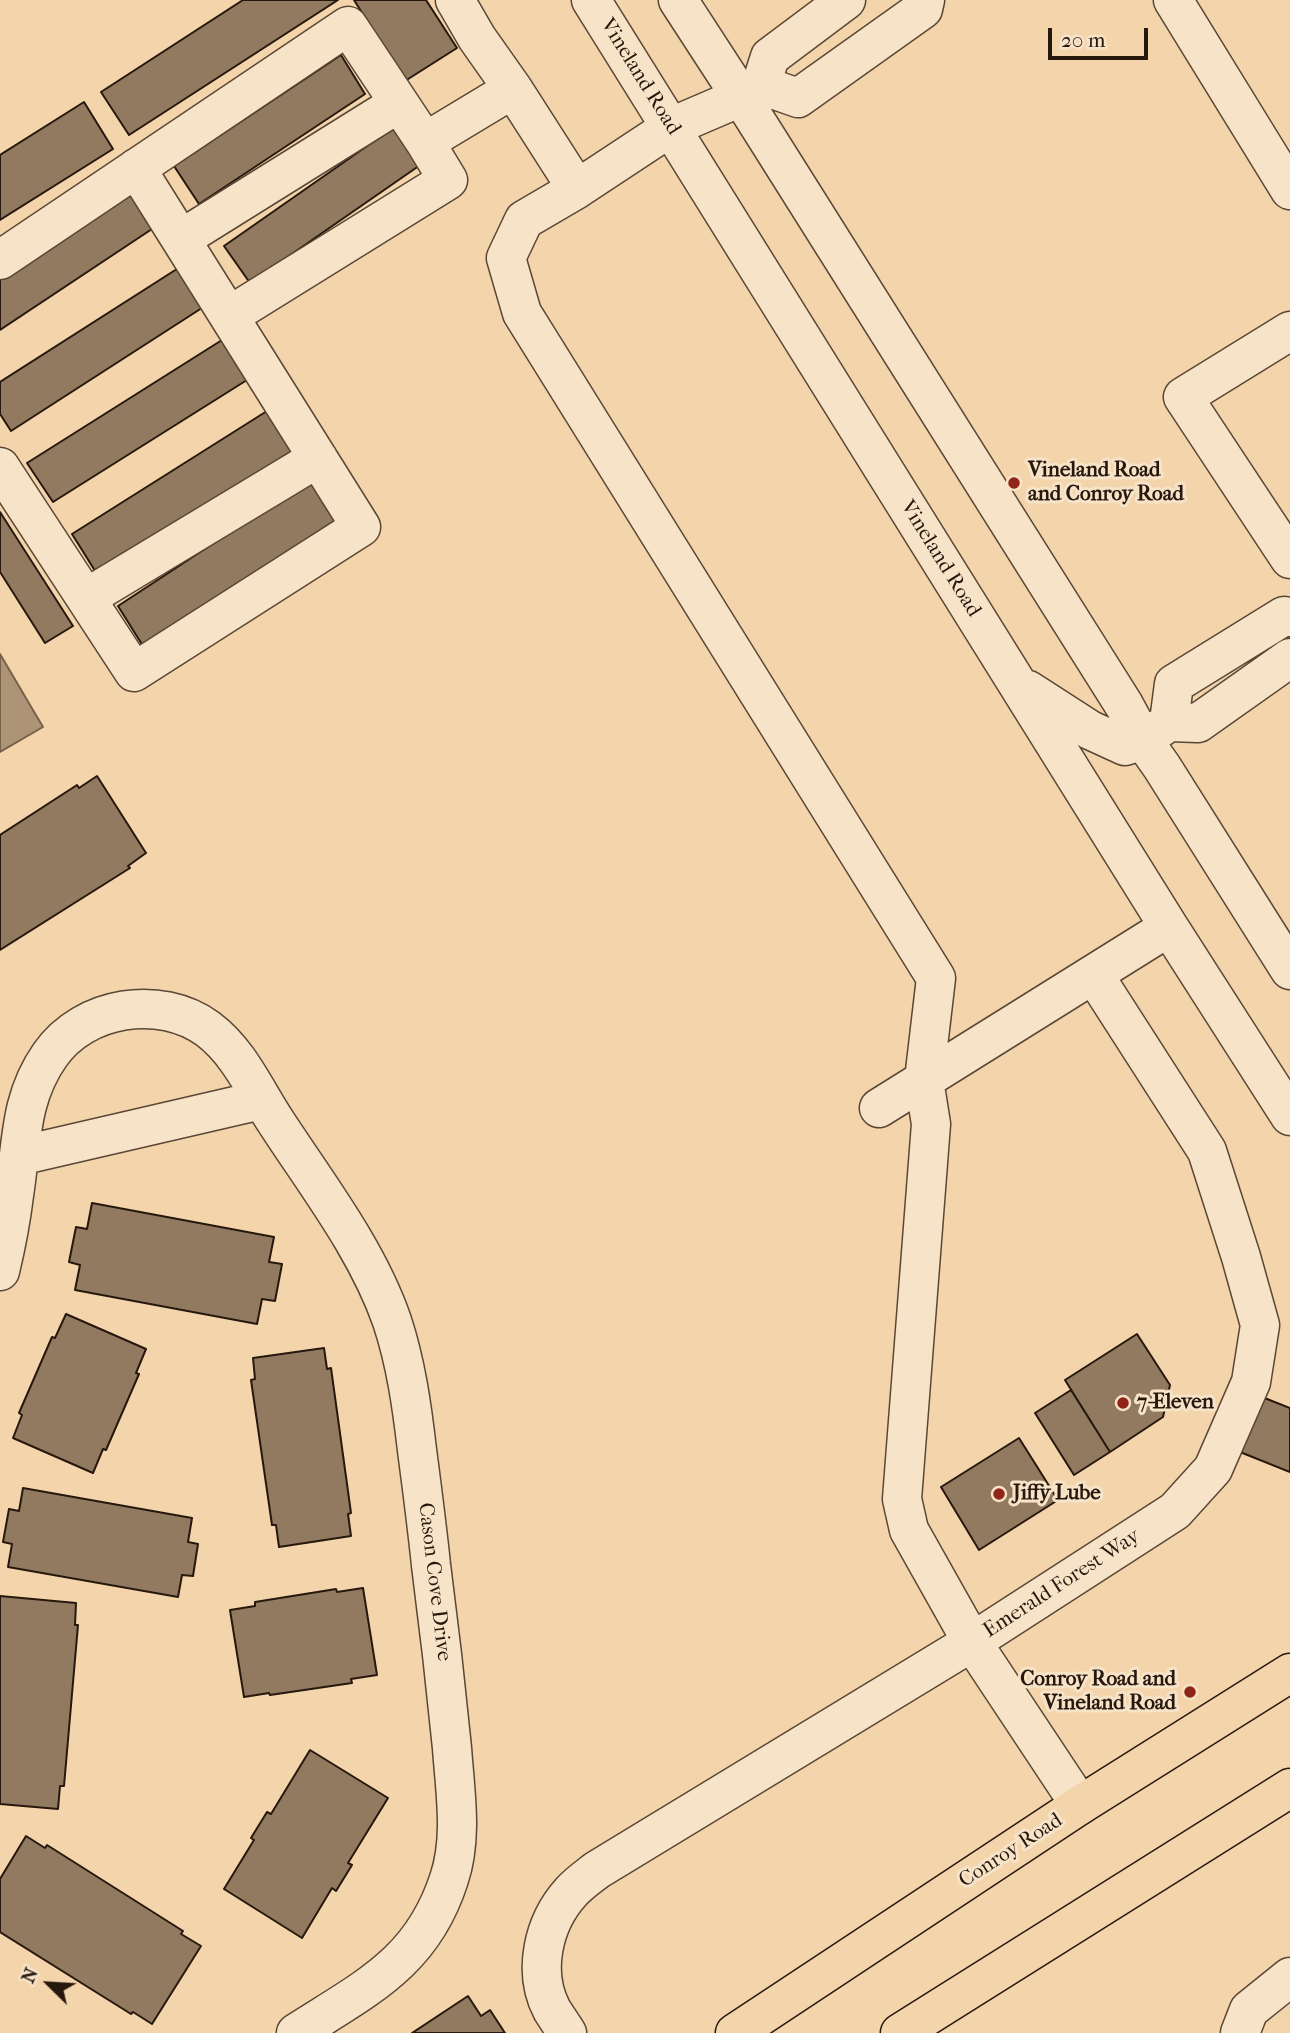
<!DOCTYPE html>
<html>
<head>
<meta charset="utf-8">
<style>
	body { margin:0 }
	#map { position:relative; width:1290px; height:2033px; overflow:hidden; background:#f3d4ab; font-family:"IM FELL French Canon",serif }
	canvas { display:block }
	.north { position:absolute; left:14px; top:1949px; width:70px; height:70px; -webkit-text-stroke:5px #f7e3c8; paint-order:stroke; rotate:294deg; font-size:19px; font-weight:700; line-height:28px; text-align:center; color:#27180e }
	.north::after { content:''; display:block; margin:auto; width:24px; height:32px; background:#27180e; clip-path:polygon(50% 0,100% 100%,50% 72%,0 100%) }
	.scale { position:absolute; left:1048px; top:28px; width:100px; height:32px; box-sizing:border-box; border:4px solid #27180e; border-top:0; padding-left:9px; font-size:21px; line-height:24px; white-space:nowrap; color:#27180e; -webkit-text-stroke:5px #f7e3c8; paint-order:stroke }
</style>
</head>
<body>
<div id="map">
<canvas width="1290" height="2033"></canvas>
<div class="north">N</div>
<div class="scale">20 m</div>
</div>
<script>
const context = document.querySelector('canvas').getContext('2d');
context.lineJoin = 'round';
function fill(path, color) { context.fillStyle = color; context.fill(path, 'evenodd'); }
function trace(path, color, width, dash) { context.strokeStyle = color; context.lineWidth = width; context.lineCap = dash ? 'butt' : 'round'; context.setLineDash(dash || []); context.stroke(path); }
function label(font, color, halo, rows, align = 'center') {
  context.font = font + ' "IM FELL French Canon",serif'; context.lineWidth = 6; context.setLineDash([]); context.textBaseline = 'middle'; context.strokeStyle = halo; context.fillStyle = color; for (const [text, x, y, turn = 0] of rows) {
    context.save(); context.translate(x, y); context.rotate((+turn || 0) * Math.PI / 180); context.textAlign = isNaN(turn) ? turn : align; if (halo) context.strokeText(text, 0, 0); context.fillText(text, 0, 0); context.restore();
  }
}
const water = new Path2D(`
	M0 654 43 727 0 752Z`);
const building = new Path2D(`
	M243 0H338L129 135 101 92Z
	M354 0H426L457 48 405 81Z
	M341 55 365 94 199 204 174 166Z
	M84 102 113 149 0 220V155Z
	M400 123 426 161 250 283 224 246Z
	M130 188 155 227 0 330V274Z
	M180 267 205 306 11 431 0 414V382Z
	M222 340 247 380 53 502 27 463Z
	M267 411 292 451 97 574 72 534Z
	M310 480 336 520 143 646 118 606Z
	M0 512 73 626 45 643 0 572Z
	M97 776 146 853 128 866 130 868 0 950V835L77 785 79 788Z
	M92 1203 274 1237 269 1262 282 1264 275 1301 262 1299 257 1324 75 1290 80 1265 69 1262 76 1227 87 1229Z
	M66 1314 146 1349 136 1373 139 1374 106 1450 103 1449 93 1473 13 1438 22 1415 19 1413 52 1337 55 1338Z
	M1137 1334 1170 1385 1163 1417 1110 1452 1065 1380Z
	M324 1348 327 1369 331 1368 351 1513 348 1514 351 1536 279 1547 276 1525H272L251 1380 255 1379 253 1358Z
	M1071 1390 1110 1452 1074 1475 1035 1413Z
	M1262 1397 1290 1408V1472L1240 1452Z
	M1019 1438 1058 1500 979 1550 941 1487Z
	M23 1488 192 1518 188 1542 198 1544 193 1576 182 1575 178 1597 8 1567 12 1544 3 1542 9 1509 19 1511Z
	M363 1588 377 1675 351 1679 352 1683 270 1695 269 1693 244 1697 230 1610 255 1606V1602L336 1589 337 1592Z
	M0 1596 76 1603 75 1625H78L64 1786H60L58 1809 0 1804Z
	M310 1750 388 1798 348 1863 352 1865 336 1891 332 1888 302 1938 224 1889 254 1840 251 1838 267 1812 271 1814Z
	M26 1836 45 1848 47 1845 183 1931 181 1934 201 1946 152 2024 133 2012 131 2014 0 1932V1879Z
	M468 1996 481 2016 490 2010 505 2033H412Z`);
const minor = new Path2D(`
	M455 0 477 38 513 89
	M591 0 1169 927 1290 1116
	M678 0 741 97 1124 705 1143 740 1162 767 1290 970
	M846 0 770 57 761 85 741 97 671 127 577 189 524 220 506 258 522 313 936 978 924 1080 931 1124 902 1499 909 1530 972 1642 1080 1805
	M1173 0 1290 190
	M761 85 798 98 923 9 925 0
	M425 142 513 89 577 189
	M181 239 399 103
	M0 260 348 26 425 142 448 180 229 316
	M1290 331 1183 397 1290 559
	M0 467 134 672 361 527 136 168
	M86 598 318 458
	M1028 690 1090 730 1125 746 1143 740 1169 722 1198 723 1290 658
	M1169 722 1174 684 1284 616 1290 617
	M879 1108 1169 927
	M19 1156 261 1100
	M0 1271C6 1246 11 1220 14 1195 22 1144 19 1099 50 1055 84 1006 160 994 208 1029 239 1052 255 1090 276 1122 317 1185 367 1249 392 1321 406 1363 412 1407 417 1450 422 1488 427 1526 431 1565 439 1626 446 1687 452 1748 455 1791 463 1838 449 1879 422 1963 366 1988 296 2033
	M567 2033C562 2025 557 2018 552 2010 532 1972 543 1923 571 1892 578 1884 588 1877 597 1870L972 1642 1175 1511 1213 1469 1251 1382 1260 1325 1241 1257 1207 1151 1094 975
	M1240 2033 1249 2010 1290 1977`);
const major = new Path2D(`
	M735 2033 1080 1805 1290 1673
	M900 2033 1290 1788`);
const markers = [
	[1014,483,7,"#8f2418"],
	[1123,1403,7,"#8f2418"],
	[999,1494,7,"#8f2418"],
	[1190,1692,7,"#8f2418"]
];
const streetNames = [
	["Vineland Road",640,77,58],
	["Vineland Road",940,559,58],
	["Cason Cove Drive",434,1582,83],
	["Emerald Forest Way",1062,1584,-33],
	["Conroy Road",1011,1851,-33]
];
const poiNames = [
	["Vineland Road",1028,471],
	["and Conroy Road",1028,495],
	["7-Eleven",1137,1403],
	["Jiffy Lube",1013,1494],
	["Conroy Road and",1176,1680,"right"],
	["Vineland Road",1176,1704,"right"]
];
fill(water, '#ae9476');
trace(water, '#78624c', 2);
fill(building, '#917a60');
trace(building, '#27180e', 2);
trace(minor, '#5a4735', 41);
trace(major, '#27180e', 41);
trace(minor, '#f7e3c8', 38);
trace(major, '#f3d4ab', 38);
for (const [x, y, r, color] of markers) { const dot = new Path2D(); dot.arc(x, y, r, 0, 2 * Math.PI); context.fillStyle = color; context.fill(dot); trace(dot, '#f7e3c8', 2.5); }
label('21px', '#27180e', '#f7e3c8', streetNames);
label('bold 21px', '#27180e', '#f7e3c8', poiNames, 'left');
</script>
</body>
</html>
